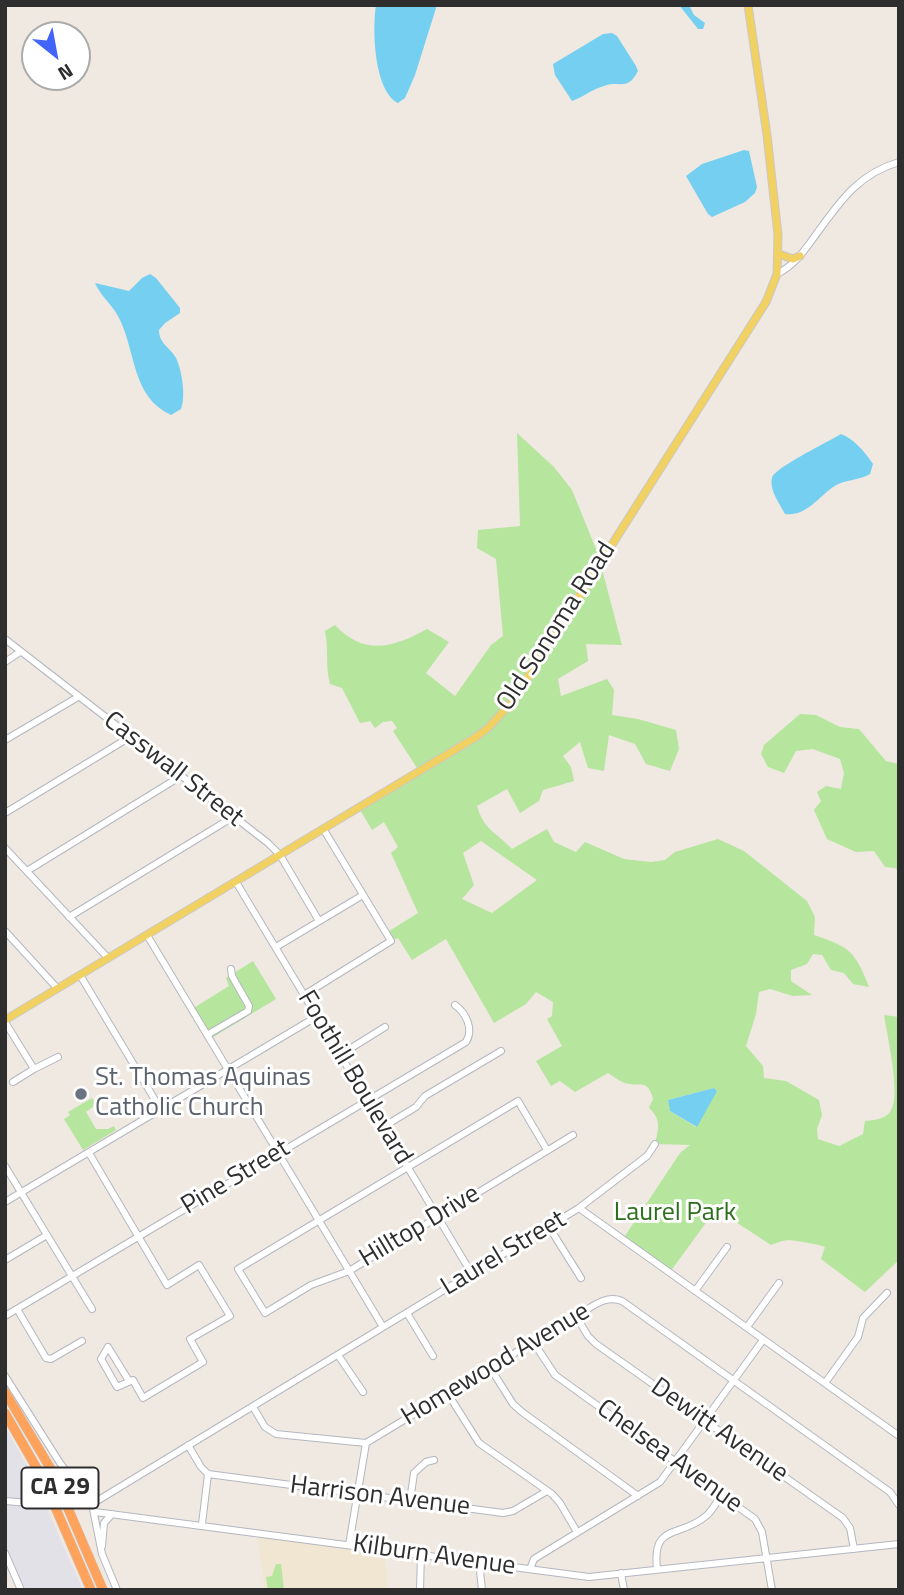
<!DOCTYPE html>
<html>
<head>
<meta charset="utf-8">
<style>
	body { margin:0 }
	#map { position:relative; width:904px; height:1595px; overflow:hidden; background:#efe9e1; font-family:"Titillium Web",sans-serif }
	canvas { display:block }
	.frame { position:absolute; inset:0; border:7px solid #2e2e2e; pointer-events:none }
	.north { position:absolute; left:21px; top:21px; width:70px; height:70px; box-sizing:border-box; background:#fff; border:2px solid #ababab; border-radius:50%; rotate:149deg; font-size:19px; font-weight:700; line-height:28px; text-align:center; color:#2e2e2e }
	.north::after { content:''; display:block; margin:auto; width:24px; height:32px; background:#4264fb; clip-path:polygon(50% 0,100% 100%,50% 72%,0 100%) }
</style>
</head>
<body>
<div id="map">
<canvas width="904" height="1595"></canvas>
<div class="frame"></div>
<div class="north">N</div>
</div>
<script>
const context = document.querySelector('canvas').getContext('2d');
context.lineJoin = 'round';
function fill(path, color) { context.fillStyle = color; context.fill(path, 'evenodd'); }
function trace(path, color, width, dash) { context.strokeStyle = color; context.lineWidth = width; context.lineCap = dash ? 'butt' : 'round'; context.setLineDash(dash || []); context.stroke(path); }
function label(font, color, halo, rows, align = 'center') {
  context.font = font + ' "Titillium Web",sans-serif'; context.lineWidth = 6; context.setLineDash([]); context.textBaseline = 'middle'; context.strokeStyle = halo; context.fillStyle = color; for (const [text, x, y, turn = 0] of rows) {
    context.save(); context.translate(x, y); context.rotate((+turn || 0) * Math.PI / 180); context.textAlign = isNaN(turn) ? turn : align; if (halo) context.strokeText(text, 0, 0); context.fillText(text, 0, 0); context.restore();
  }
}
const industrial = new Path2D(`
	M5 1426 31 1473 83 1590H21L5 1553Z`);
const education = new Path2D(`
	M257 1533 384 1550 388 1590H265Z`);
const green = new Path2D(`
	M517 433 554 467 572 490 598 554 622 645 586 644 588 661 558 679 561 696 607 679 614 690 612 715 638 719 676 730 679 749 670 771 646 764 635 744 609 735 604 771 588 768 580 742 563 756 571 767 574 781 543 790 539 801 520 813 507 789 477 806C484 830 496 832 512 849L547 829 554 842 576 852 585 842 624 859 651 862 665 860 675 852 718 839 744 851 807 901 815 917 814 935C850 947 855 951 869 987L853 984 844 973 831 970 822 955 813 954 807 964 791 970V981L812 995 793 996 770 989 759 992 756 1014 746 1046 763 1066 764 1078 786 1081 819 1100 822 1115 817 1129 818 1139 839 1146 863 1134 865 1121C874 1120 883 1120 890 1112 902 1098 887 1035 884 1015L899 1017V1260L865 1292 821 1259 825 1247C819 1244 796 1241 789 1240 784 1240 776 1243 771 1245L716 1209 670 1272 623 1239 680 1153 690 1145 655 1144C659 1128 661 1119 649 1108L653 1099C647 1077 640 1088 625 1083 619 1081 613 1076 608 1073L575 1092 560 1081 551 1086 536 1061 562 1046 547 1019 552 1016 553 1002 536 992 526 1004 494 1023 446 939 412 960 398 938 391 941 386 933 418 913 391 853 398 847 384 822 372 830 359 808 419 771 393 731 397 728 392 721 383 722 375 728 370 721 360 723 342 688 330 684C325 665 329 651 325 631L335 625C364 656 393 648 427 629L449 642 426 673 455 696 491 645 503 636 496 559 477 548 478 530 520 526ZM481 841 537 880 492 913 462 899 474 885 463 853ZM714 1088 696 1127 670 1111 668 1100Z
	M800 714 816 715 840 727 859 729 886 761 899 764V871L895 868 885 867 874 851 856 852 827 839 814 810 821 801 817 792 826 786 841 789 844 773 840 759 813 749 796 751 784 773 768 767 761 754 764 745Z
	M253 961 276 999 210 1039 192 1009 229 986 226 978Z
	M92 1098 97 1104 86 1112 96 1129H108L114 1126 116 1130 83 1150 64 1119 70 1115 68 1112Z
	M276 1564H281L284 1590H268L266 1577 272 1576Z`);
const water = new Path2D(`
	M376 5H437L415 75 405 98 398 103C374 91 372 29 376 5Z
	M679 5H689L694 15 705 23 703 29H698Z
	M612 33 617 36 636 66 638 71C627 92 620 80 604 86 592 89 582 98 572 101L555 75 553 64 603 34Z
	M744 150 749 151 757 187 755 193 745 202 712 217 708 214 686 176 702 164Z
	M150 274 156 278 180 308V313L165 323 159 330C159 344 170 347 176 358 182 370 186 397 181 409L171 415C132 397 136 353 120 320 114 306 101 297 95 283L129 291 142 278Z
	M841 434C854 439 865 452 873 464L870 474C859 481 844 479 833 487 818 498 805 517 785 514 780 504 769 490 772 478 774 468 828 442 841 434Z
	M714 1088 717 1091 697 1127 670 1111 668 1100Z`);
const minor = new Path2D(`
	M777 274C793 266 802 254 812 240 838 205 855 175 899 162
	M5 639 268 843 280 855 319 921
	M5 662 20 652
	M5 740 78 697
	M5 813 130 737
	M5 848 108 958
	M27 871 181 776
	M236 882 472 1274
	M69 917 233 817
	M5 931 57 988
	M147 935 383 1327
	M276 947 363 895
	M80 975 161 1110
	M304 995 391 941 324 830
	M5 1022 34 1069 13 1082
	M207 1035 248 1011 249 1006 232 976 231 969
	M340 1055 385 1027
	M34 1069 58 1057
	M383 1127 416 1107 425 1096 501 1051
	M547 1150 518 1101 238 1269 265 1313 311 1285 349 1271 573 1135
	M89 1153 167 1285 199 1265 230 1316 190 1339 203 1362 143 1398 133 1380 117 1387 101 1359 108 1347 129 1381
	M5 1166 92 1309
	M5 1202 316 1017
	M579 1208 899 1436
	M549 1227 581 1278
	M5 1260 47 1235
	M695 1291 727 1247
	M17 1309 46 1358 51 1359 82 1341
	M407 1313 433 1356
	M5 1316 466 1042C474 1029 466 1013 455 1005
	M576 1316 588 1336 596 1344 843 1518 850 1528 854 1549
	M747 1327 779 1283
	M534 1343 555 1375 755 1519 762 1532 772 1590
	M338 1355 363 1392
	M491 1369 513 1404 522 1412 638 1496
	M5 1376 60 1463 92 1504 102 1554 117 1590
	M825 1383 858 1337 863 1318 887 1293
	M448 1394 479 1443 552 1494 560 1503 577 1532
	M253 1407 265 1427 276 1434 366 1443 576 1316C591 1308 605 1294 622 1301L890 1492 899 1505
	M188 1445 201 1467 208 1474 202 1524
	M208 1474 503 1513 513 1511 547 1491
	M5 1501 42 1504
	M410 1501 414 1473 426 1462 434 1460
	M92 1504 579 1208 647 1156 655 1144
	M95 1512 589 1577 899 1544
	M349 1545 366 1443
	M102 1546 104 1523 112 1514
	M5 1553 21 1590
	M479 1562 482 1590
	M530 1569 534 1559 660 1482 763 1340
	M657 1569C652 1522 679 1539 706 1516 713 1510 717 1501 722 1494
	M621 1573 624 1590
	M420 1590 421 1554`);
const major = new Path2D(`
	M779 254 793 259 800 256
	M5 1020 476 737 488 728 512 702 766 302 777 274 778 235 767 135 748 5`);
const highway = new Path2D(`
	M5 1392 52 1471 103 1590
	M5 1413 43 1479 91 1590`);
const markers = [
	[81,1094,7,"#6b7280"]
];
const shields = [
	[60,1488,77]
];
const shieldNames = [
	["CA 29",60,1488]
];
const streetNames = [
	["Old Sonoma Road",557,627,-57],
	["Casswall Street",173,770,38],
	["Foothill Boulevard",354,1078,59],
	["Pine Street",236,1178,-31],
	["Hilltop Drive",420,1227,-31],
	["Laurel Street",504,1254,-31],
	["Homewood Avenue",496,1365,-31],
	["Dewitt Avenue",719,1431,35],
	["Chelsea Avenue",669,1457,36],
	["Harrison Avenue",380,1497,7],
	["Kilburn Avenue",434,1556,8]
];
const worshipNames = [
	["St. Thomas Aquinas",95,1079],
	["Catholic Church",95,1109]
];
const parkNames = [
	["Laurel Park",675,1214]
];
fill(industrial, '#e3e1e8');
fill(education, '#f0e6d1');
fill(green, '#b6e59e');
fill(water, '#75cff0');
trace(minor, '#b4b7c1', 8);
trace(major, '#c9c9c9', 9);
trace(highway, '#c9c9c9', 10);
trace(minor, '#fff', 6);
trace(major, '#f2d163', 7);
trace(highway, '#ffa35c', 9);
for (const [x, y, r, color] of markers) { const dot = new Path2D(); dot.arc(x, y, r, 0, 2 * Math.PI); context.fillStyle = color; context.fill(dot); trace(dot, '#fff', 2.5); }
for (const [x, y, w] of shields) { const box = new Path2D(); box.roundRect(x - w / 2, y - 20.5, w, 41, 5); context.fillStyle = '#fff'; context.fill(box); trace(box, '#2e2e2e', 2); }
label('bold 24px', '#2e2e2e', null, shieldNames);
label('26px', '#2e2e2e', '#fff', streetNames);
label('26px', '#5b616d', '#fff', worshipNames, 'left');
label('26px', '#2c6e1b', '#fff', parkNames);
</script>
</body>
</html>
